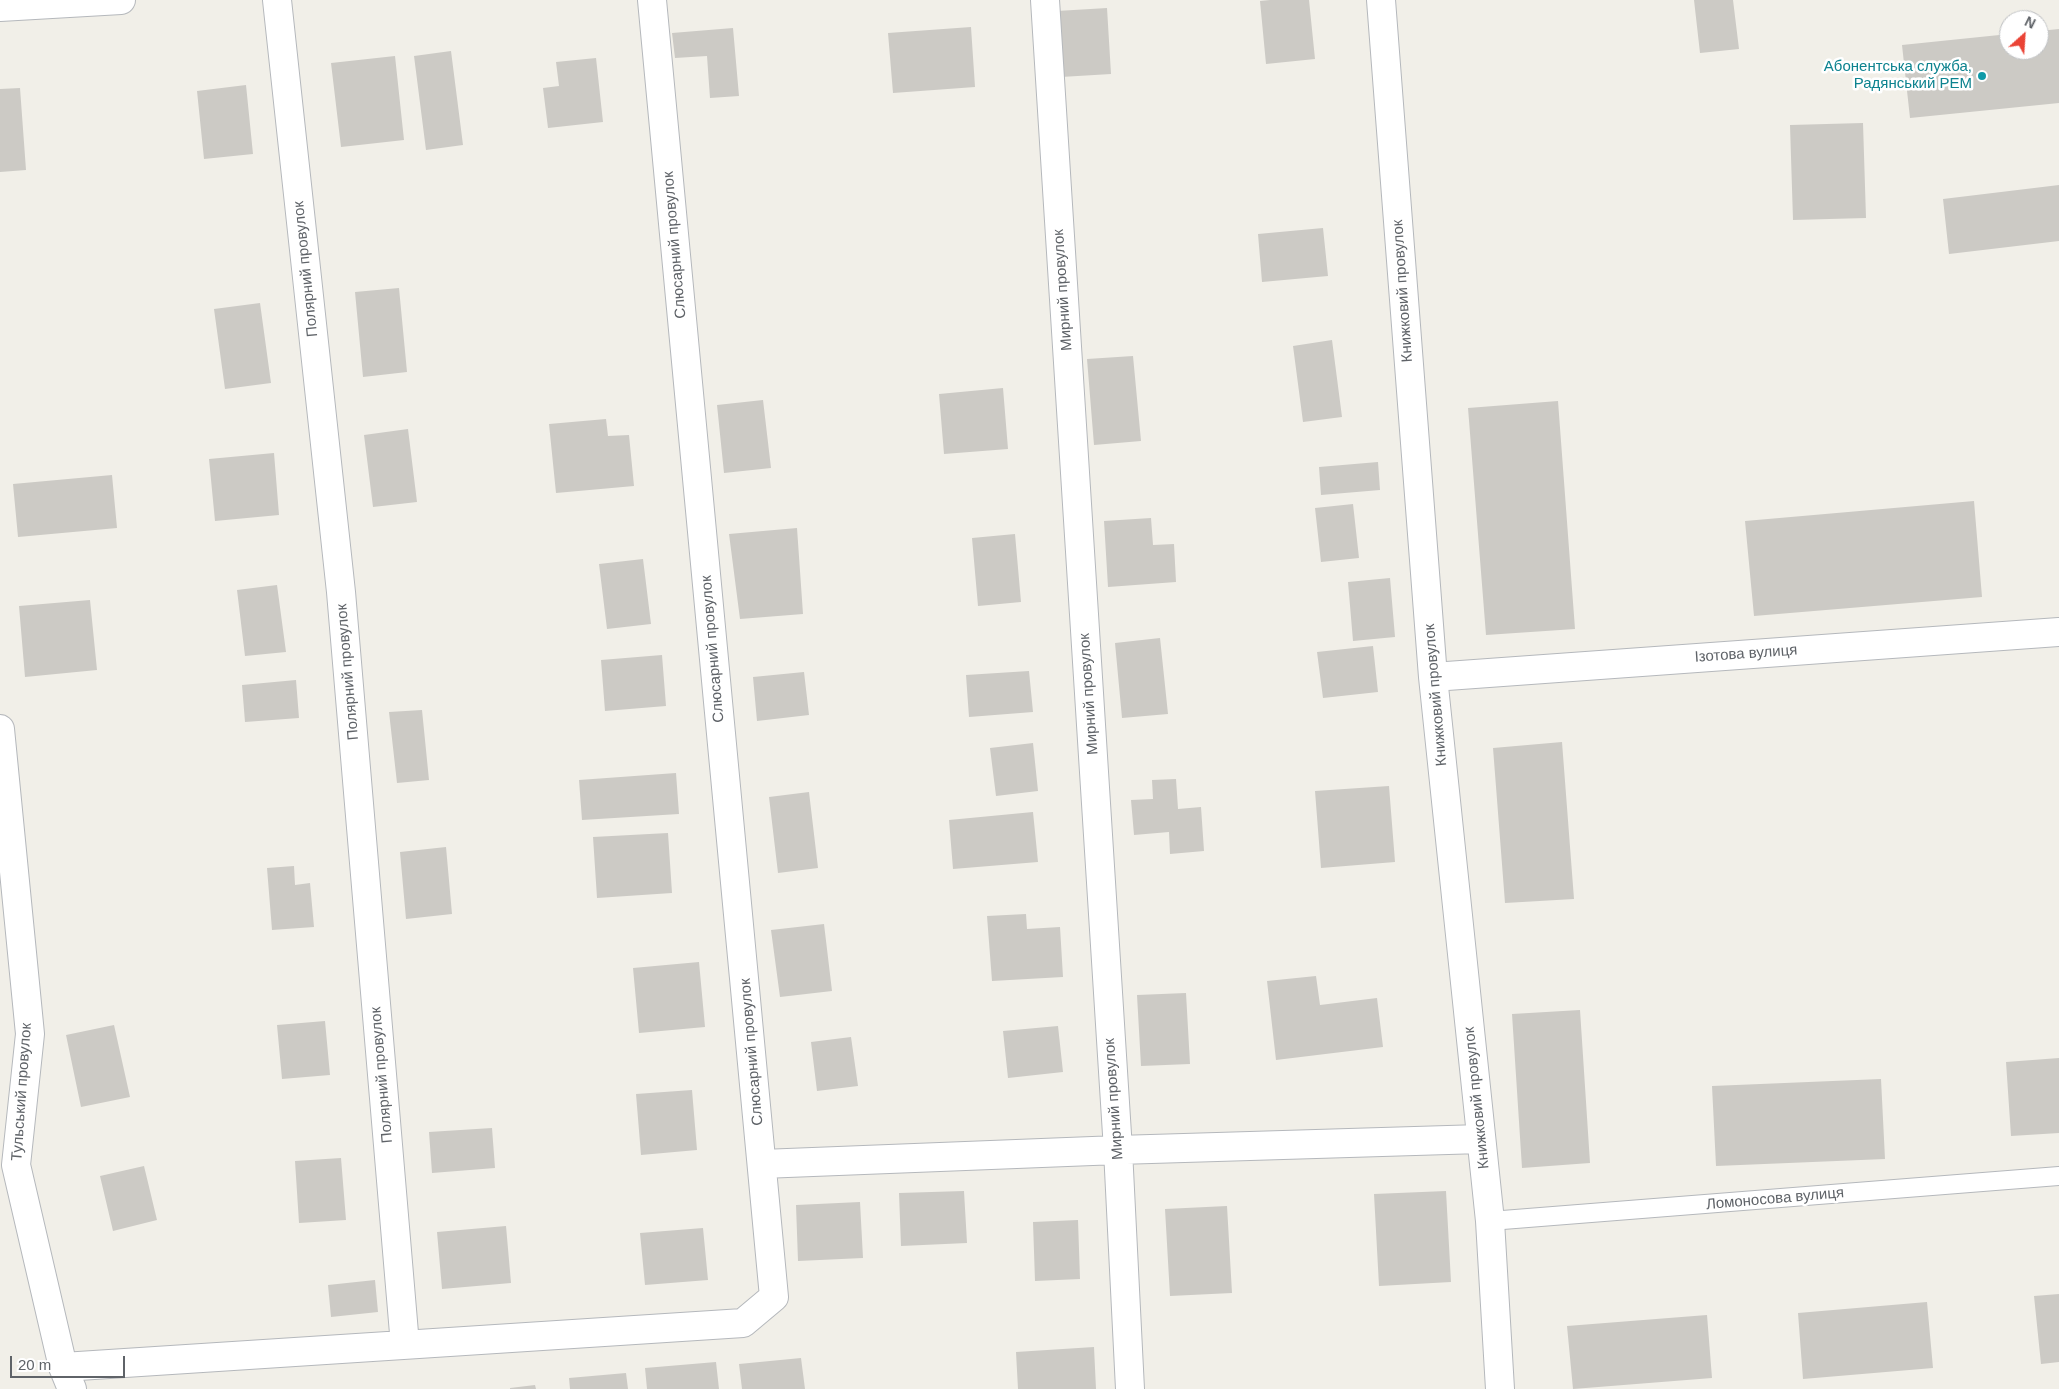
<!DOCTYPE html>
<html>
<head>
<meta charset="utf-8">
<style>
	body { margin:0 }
	#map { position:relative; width:2059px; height:1389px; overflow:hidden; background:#f1efe8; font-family:Helvetica,sans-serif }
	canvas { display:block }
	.north { position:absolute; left:1999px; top:10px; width:50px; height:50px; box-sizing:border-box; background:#fff; border:1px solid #bfc1c3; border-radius:50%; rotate:26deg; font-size:14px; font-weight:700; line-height:20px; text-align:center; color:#5f6368 }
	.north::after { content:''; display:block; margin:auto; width:18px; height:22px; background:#ea4335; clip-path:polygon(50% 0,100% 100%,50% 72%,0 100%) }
	.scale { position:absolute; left:10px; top:1356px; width:115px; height:22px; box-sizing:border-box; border:2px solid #5f6368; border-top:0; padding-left:6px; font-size:15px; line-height:18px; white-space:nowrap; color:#5f6368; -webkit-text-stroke:4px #fff; paint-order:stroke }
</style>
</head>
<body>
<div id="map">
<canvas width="2059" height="1389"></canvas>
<div class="north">N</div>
<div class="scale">20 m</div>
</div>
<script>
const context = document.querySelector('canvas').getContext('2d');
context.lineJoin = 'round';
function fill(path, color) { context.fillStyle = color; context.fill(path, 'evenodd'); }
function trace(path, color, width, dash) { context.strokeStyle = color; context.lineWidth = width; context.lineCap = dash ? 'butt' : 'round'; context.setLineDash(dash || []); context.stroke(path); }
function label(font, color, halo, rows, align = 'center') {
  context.font = font + ' Helvetica,sans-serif'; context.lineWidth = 5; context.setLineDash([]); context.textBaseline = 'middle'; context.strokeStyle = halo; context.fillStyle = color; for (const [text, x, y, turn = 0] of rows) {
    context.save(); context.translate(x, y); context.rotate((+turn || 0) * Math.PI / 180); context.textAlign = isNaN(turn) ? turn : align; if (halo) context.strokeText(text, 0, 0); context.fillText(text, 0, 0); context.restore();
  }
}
const building = new Path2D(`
	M1270 0H1309L1315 59 1266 64 1260 1Z
	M1694 0H1733L1739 49 1700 53Z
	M1107 8 1111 74 1061 77 1057 11Z
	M971 27 975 87 893 93 888 33Z
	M733 28 739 96 710 98 707 56 675 58 672 33Z
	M2059 29V103L1910 118 1902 45 2009 34V50H2039V31Z
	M451 51 463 145 426 150 414 56Z
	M395 56 404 140 341 147 331 63Z
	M596 58 603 122 548 128 543 88 559 86 556 62Z
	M246 85 253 154 204 159 197 91Z
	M20 88 26 170 0 172V89Z
	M1863 123 1866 218 1793 220 1790 125Z
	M2059 185V241L1949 254 1943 199Z
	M1323 228 1328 276 1262 282 1258 234Z
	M399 288 407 372 363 377 355 292Z
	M260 303 271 383 225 389 214 309Z
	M1332 340 1342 417 1303 422 1293 346Z
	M1133 356 1141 441 1094 445 1087 359Z
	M1003 388 1008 449 944 454 939 394Z
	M763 400 771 468 724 473 717 405Z
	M1558 401 1575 629 1486 635 1468 408Z
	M606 419 608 436 629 435 634 486 556 493 549 424Z
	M408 429 417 502 373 507 364 435Z
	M274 453 279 515 215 521 209 459Z
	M1378 462 1380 490 1321 495 1319 467Z
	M112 475 117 528 18 537 13 484Z
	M1974 501 1982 597 1754 616 1745 521Z
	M1353 504 1359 558 1321 562 1315 508Z
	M1151 518 1153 545 1174 544 1176 582 1108 587 1104 521Z
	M797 528 803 614 740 619 729 534Z
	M1015 534 1021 602 978 606 972 538Z
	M643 559 651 624 607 629 599 564Z
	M1390 578 1395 637 1353 641 1348 582Z
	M277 585 286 652 245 656 237 590Z
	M90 600 97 670 25 677 19 606Z
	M1160 638 1168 714 1122 718 1115 643Z
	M1373 646 1378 692 1323 698 1317 652Z
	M662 655 666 706 605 711 601 660Z
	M1029 671 1033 712 969 717 966 675Z
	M804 672 809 715 757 721 753 677Z
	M296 680 299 718 245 722 242 685Z
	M422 710 429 780 397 783 389 712Z
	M1562 742 1574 899 1505 903 1493 748Z
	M1033 743 1038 791 996 796 990 748Z
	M676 773 679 814 582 820 579 780Z
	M1176 779 1178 809 1201 807 1204 851 1170 854 1169 832 1134 835 1131 800 1153 799 1152 780Z
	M1389 786 1395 862 1321 868 1315 791Z
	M809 792 818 868 778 873 769 797Z
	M1033 812 1038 862 953 869 949 820Z
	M668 833 672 893 597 898 593 837Z
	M446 847 452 914 406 919 400 852Z
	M294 866 295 885 310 883 314 927 272 930 267 868Z
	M1026 914 1027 929 1060 927 1063 977 992 981 987 916Z
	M824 924 832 991 780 997 771 930Z
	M699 962 705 1027 639 1033 633 968Z
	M1316 976 1320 1005 1377 998 1383 1047 1276 1060 1267 981Z
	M1186 993 1190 1064 1141 1066 1137 995Z
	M1580 1010 1590 1163 1522 1168 1512 1014Z
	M325 1021 330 1075 282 1079 277 1025Z
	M114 1025 130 1097 81 1107 66 1035Z
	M1058 1026 1063 1072 1008 1078 1003 1031Z
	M851 1037 858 1086 817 1091 811 1042Z
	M2059 1058V1133L2011 1136 2006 1062Z
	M1881 1079 1885 1159 1716 1166 1712 1086Z
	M692 1090 697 1150 641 1155 636 1094Z
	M492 1128 495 1168 432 1173 429 1132Z
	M341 1158 346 1220 299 1223 295 1161Z
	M144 1166 157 1220 113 1231 100 1176Z
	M964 1191 967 1243 901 1246 899 1193Z
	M1446 1191 1451 1282 1379 1286 1374 1194Z
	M860 1202 863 1258 798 1261 796 1205Z
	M1227 1206 1232 1293 1170 1296 1165 1209Z
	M1078 1220 1080 1279 1035 1281 1033 1222Z
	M506 1226 511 1283 442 1289 437 1232Z
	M703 1228 708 1280 645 1285 640 1233Z
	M375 1280 378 1312 331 1317 328 1285Z
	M2059 1294V1362L2041 1364 2034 1296Z
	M1927 1302 1933 1368 1803 1379 1798 1313Z
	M1707 1315 1712 1378 1573 1389 1567 1326Z
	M1094 1347 1096 1389H1018L1016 1352Z
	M801 1358 805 1389H742L739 1364Z
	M716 1362 719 1389H647L645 1368Z
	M626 1373 628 1389H570L569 1378Z
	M535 1385 536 1389H510V1388Z`);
const lane = new Path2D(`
	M1490 1221 2059 1176`);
const street = new Path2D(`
	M277 0 341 592 405 1345
	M1045 0 1118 1150 1130 1389
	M1381 0 1433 677 1490 1221 1500 1389
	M0 7 121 0
	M1433 677 2059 632
	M0 729 30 1034 16 1165 63 1367 72 1389
	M762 1164 1118 1150 1481 1139
	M63 1367 743 1323 774 1297 652 0`);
const markers = [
	[1982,76,5,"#0f9aa8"]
];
const cultureNames = [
	["Абонентська служба,",1972,67],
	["Радянський РЕМ",1972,84]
];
const streetNames = [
	["Слюсарний провулок",675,245,-95],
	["Полярний провулок",306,269,-96],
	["Мирний провулок",1063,290,-94],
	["Книжковий провулок",1403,291,-94],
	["Слюсарний провулок",713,649,-95],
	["Ізотова вулиця",1746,654,-4],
	["Полярний провулок",348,672,-95],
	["Мирний провулок",1089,694,-94],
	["Книжковий провулок",1436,695,-95],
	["Слюсарний провулок",752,1052,-95],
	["Полярний провулок",382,1075,-95],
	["Тульський провулок",22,1092,-86],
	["Книжковий провулок",1477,1098,-96],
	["Мирний провулок",1114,1099,-94],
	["Ломоносова вулиця",1775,1199,-5]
];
fill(building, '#cccac5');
trace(lane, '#b5b8bc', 20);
trace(street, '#b5b8bc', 30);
trace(lane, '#fff', 18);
trace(street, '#fff', 28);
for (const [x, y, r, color] of markers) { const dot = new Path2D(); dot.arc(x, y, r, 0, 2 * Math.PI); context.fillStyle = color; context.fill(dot); trace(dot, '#fff', 2); }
label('15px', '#0d838f', '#fff', cultureNames, 'right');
label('15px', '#5f6368', '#fff', streetNames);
</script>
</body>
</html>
